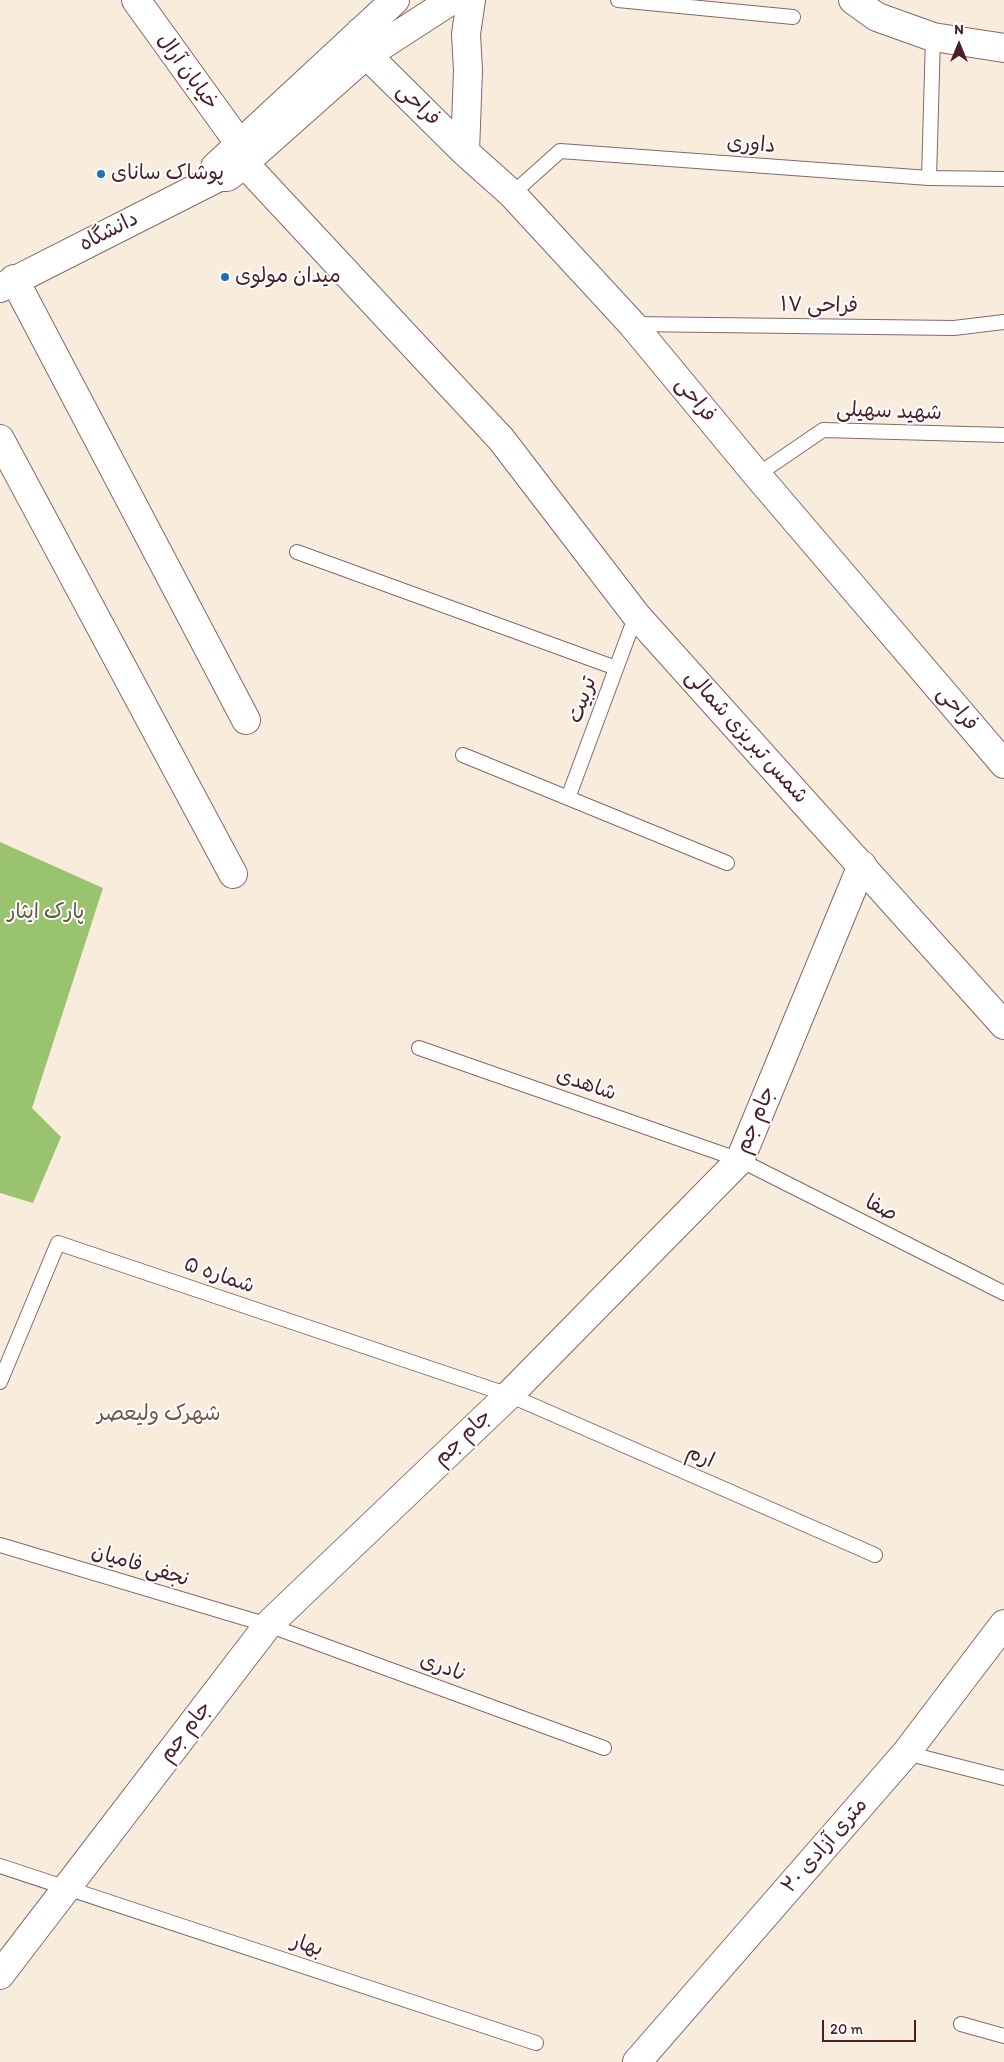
<!DOCTYPE html>
<html>
<head>
<meta charset="utf-8">
<style>
	body { margin:0 }
	#map { position:relative; width:1004px; height:2062px; overflow:hidden; background:#f8eddd; font-family:Itim,sans-serif }
	canvas { display:block }
	.north { position:absolute; left:934px; top:20px; width:50px; height:50px; -webkit-text-stroke:4px #fff; paint-order:stroke; rotate:0deg; font-size:14px; font-weight:700; line-height:20px; text-align:center; color:#4a1f2b }
	.north::after { content:''; display:block; margin:auto; width:18px; height:22px; background:#4a1f2b; clip-path:polygon(50% 0,100% 100%,50% 72%,0 100%) }
	.scale { position:absolute; left:822px; top:2020px; width:94px; height:22px; box-sizing:border-box; border:2px solid #4a1f2b; border-top:0; padding-left:6px; font-size:15px; line-height:18px; white-space:nowrap; color:#4a1f2b; -webkit-text-stroke:4px #fff; paint-order:stroke }
</style>
</head>
<body>
<div id="map">
<canvas width="1004" height="2062"></canvas>
<div class="north">N</div>
<div class="scale">20 m</div>
</div>
<script>
const context = document.querySelector('canvas').getContext('2d');
context.lineJoin = 'round';
function fill(path, color) { context.fillStyle = color; context.fill(path, 'evenodd'); }
function trace(path, color, width, dash) { context.strokeStyle = color; context.lineWidth = width; context.lineCap = dash ? 'butt' : 'round'; context.setLineDash(dash || []); context.stroke(path); }
function label(font, color, halo, rows, align = 'center') {
  context.font = font + ' Itim,"Playpen Sans Arabic",sans-serif'; context.lineWidth = 4; context.setLineDash([]); context.textBaseline = 'middle'; context.strokeStyle = halo; context.fillStyle = color; for (const [text, x, y, turn = 0] of rows) {
    context.save(); context.translate(x, y); context.rotate((+turn || 0) * Math.PI / 180); context.textAlign = isNaN(turn) ? turn : align; if (halo) context.strokeText(text, 0, 0); context.fillText(text, 0, 0); context.restore();
  }
}
const green = new Path2D(`
	M0 842 103 888 32 1108 61 1137 33 1203 0 1193Z`);
const service = new Path2D(`
	M618 0 793 17
	M929 178 933 37
	M512 194 560 151 929 178 1004 179
	M632 324 954 328 1004 322
	M757 475 823 430 1004 435
	M297 552 616 668
	M463 755 727 863
	M568 798 636 615
	M419 1048 740 1160 1004 1293
	M0 1382 58 1243 509 1395 875 1555
	M0 1545 268 1625 604 1748
	M906 1753 1004 1778
	M0 1866 536 2043
	M961 2024 1004 2036`);
const minor = new Path2D(`
	M14 279 246 720
	M0 439 233 874
	M0 1975 268 1625 509 1395 740 1160 862 865`);
const tertiary = new Path2D(`
	M136 0 239 143
	M452 0 367 55 465 152 512 194 632 324 757 475 1004 764
	M853 0 877 17 933 37 1004 48
	M360 32 371 31 376 35V46L234 172 227 177H219L215 167 395 0
	M465 152 468 70 466 34 471 0
	M244 163 501 439 636 615 1004 1025
	M0 288 219 177
	M637 2062 906 1753 1004 1624`);
const markers = [
	[101,174,5,"#1f6fb2"],
	[225,277,5,"#1f6fb2"]
];
const streetNames = [
	["خیابان آرال",187,72,54],
	["فراحی",418,105,44],
	["داوری",751,145,4],
	["دانشگاه",109,232,-27],
	["فراحی ۱۷",819,306,1],
	["فراحی",695,400,51],
	["شهید سهیلی",889,412,2],
	["تربیت",583,700,-70],
	["فراحی",957,709,50],
	["شمس تبریزی شمالی",746,737,48],
	["شاهدی",586,1085,19],
	["جام جم",756,1120,-67],
	["صفا",881,1209,27],
	["شماره ۵",219,1276,19],
	["جام جم",463,1438,-44],
	["ارم",700,1457,24],
	["نجفی فامیان",140,1566,17],
	["نادری",443,1668,20],
	["جام جم",186,1732,-52],
	["۲۰ متری آزادی",825,1846,-49],
	["بهار",307,1946,18]
];
const poiNames = [
	["پوشاک سانای",111,174],
	["میدان مولوی",235,277]
];
const parkNames = [
	["پارک ایثار",46,913]
];
const neighbourhoodNames = [
	["شهرک ولیعصر",159,1414]
];
fill(green, '#99c36f');
trace(service, '#876769', 16);
trace(minor, '#876769', 30);
trace(tertiary, '#876769', 30);
trace(service, '#fff', 14);
trace(minor, '#fff', 28);
trace(tertiary, '#fff', 28);
for (const [x, y, r, color] of markers) { const dot = new Path2D(); dot.arc(x, y, r, 0, 2 * Math.PI); context.fillStyle = color; context.fill(dot); trace(dot, '#fff', 2); }
label('21px', '#4a1f2b', '#fff', streetNames);
label('21px', '#4a1f2b', '#fff', poiNames, 'left');
label('21px', '#665843', '#fff', parkNames);
label('22px', '#78524d', '#fff', neighbourhoodNames);
</script>
</body>
</html>
